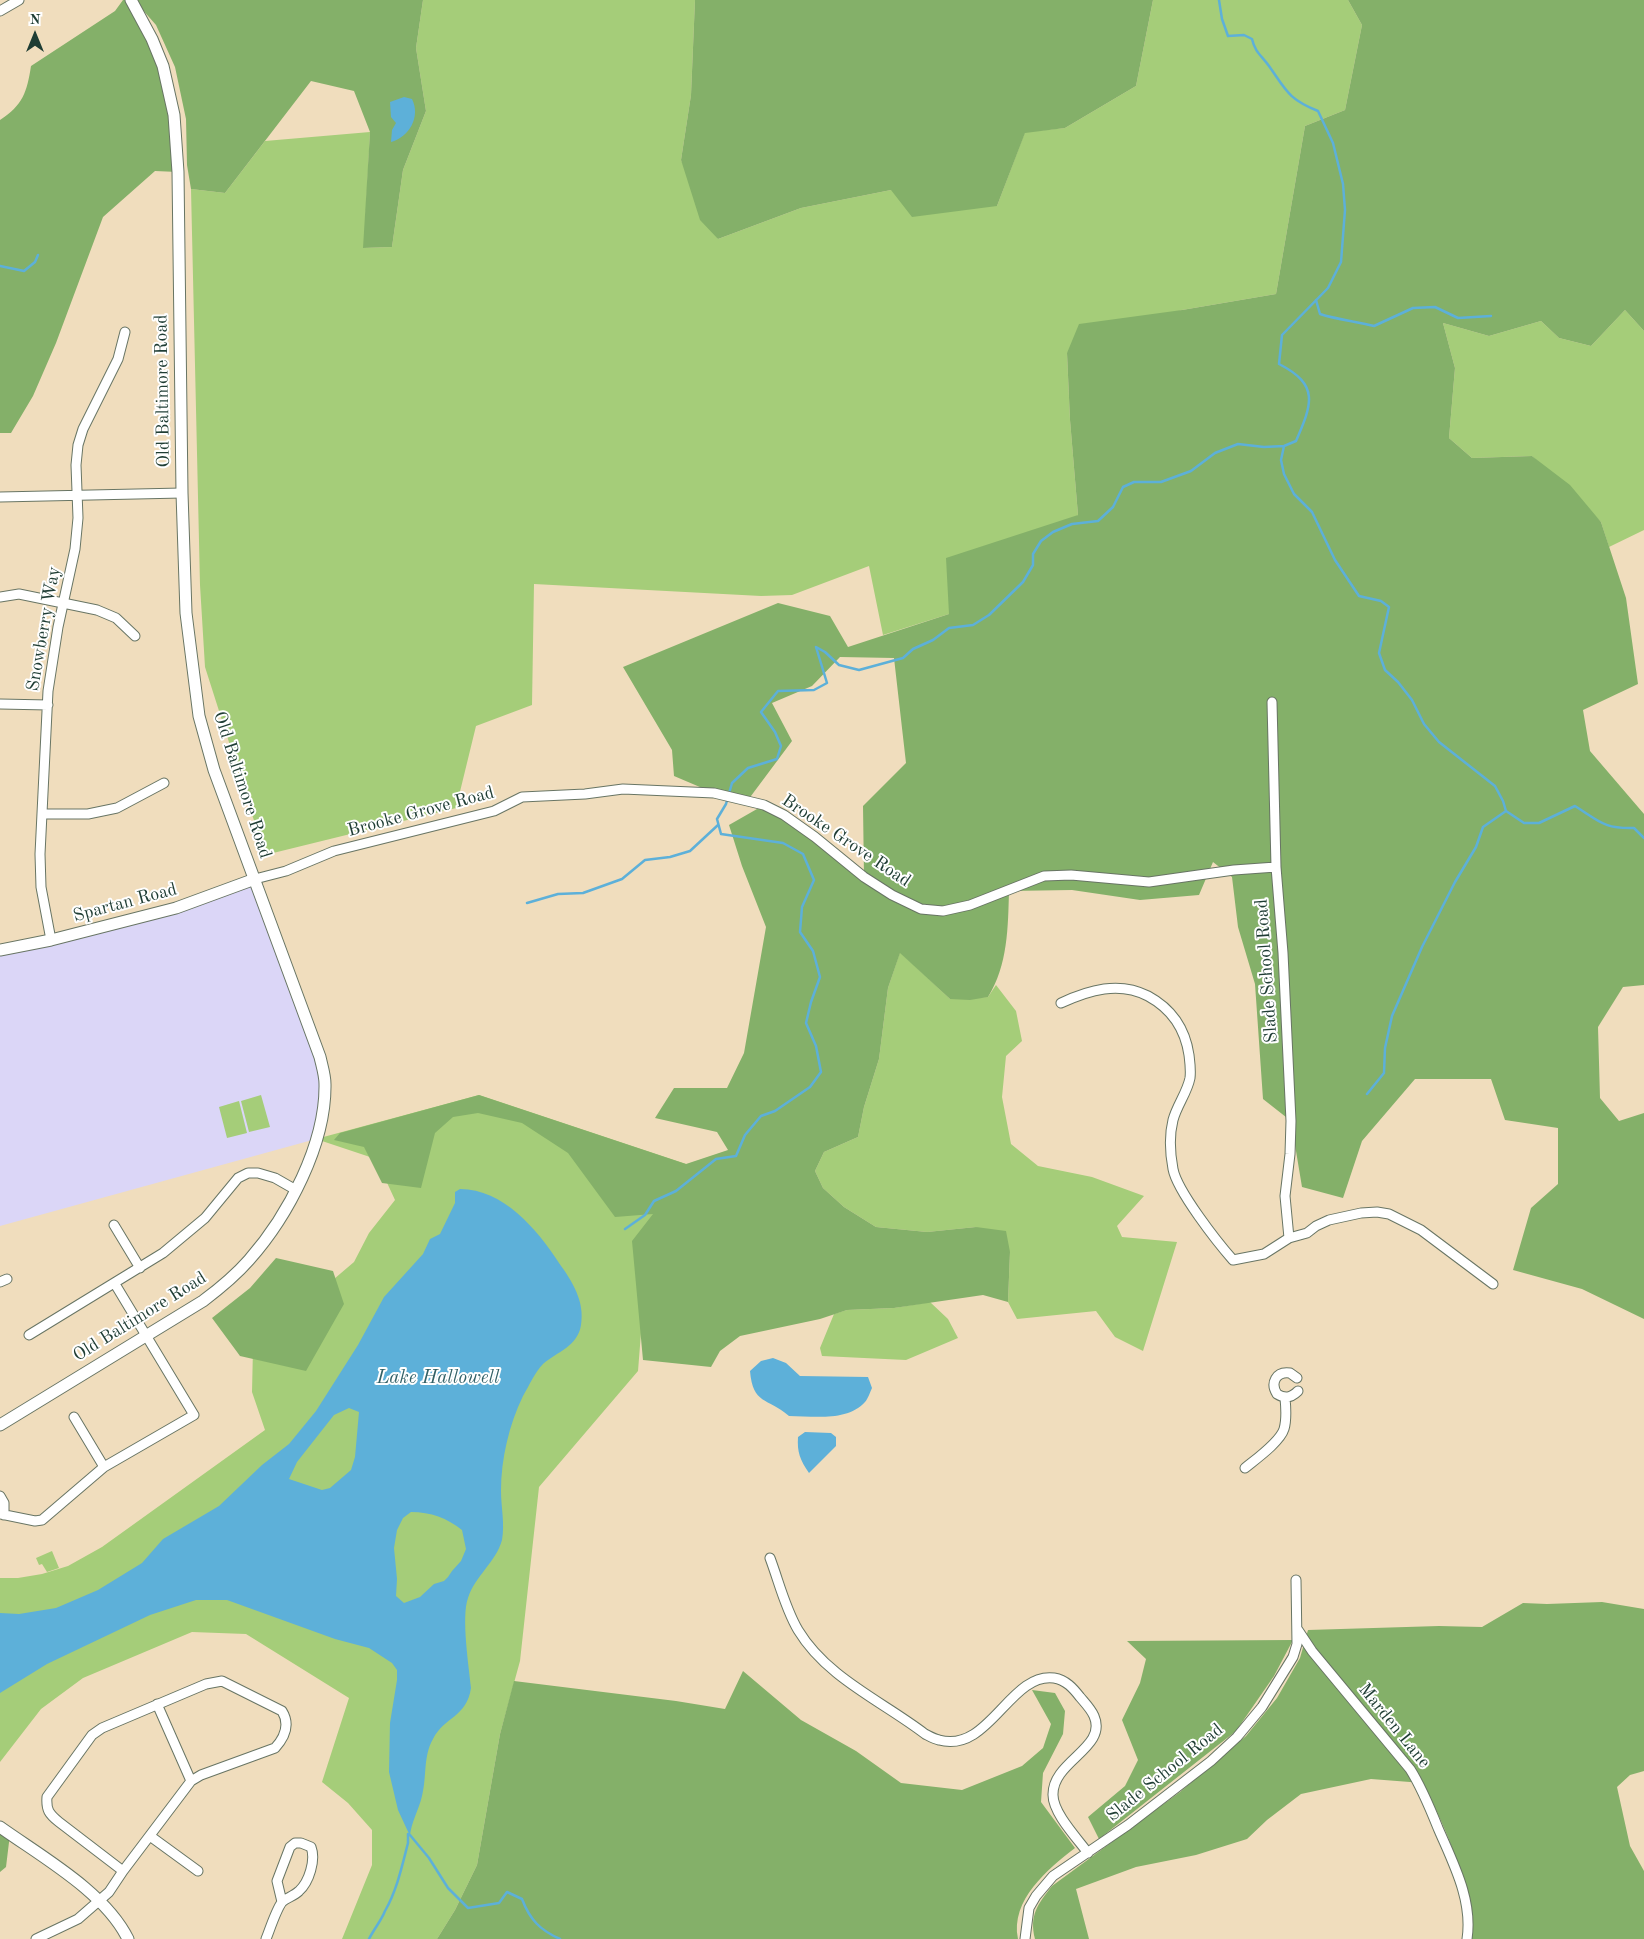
<!DOCTYPE html>
<html>
<head>
<meta charset="utf-8">
<style>
	body { margin:0 }
	#map { position:relative; width:1644px; height:1939px; overflow:hidden; background:#f0ddbd; font-family:"Old Standard TT",serif }
	canvas { display:block }
	.north { position:absolute; left:10px; top:10px; width:50px; height:50px; -webkit-text-stroke:4px #fff; paint-order:stroke; rotate:0deg; font-size:14px; font-weight:700; line-height:20px; text-align:center; color:#1f3d34 }
	.north::after { content:''; display:block; margin:auto; width:18px; height:22px; background:#1f3d34; clip-path:polygon(50% 0,100% 100%,50% 72%,0 100%) }
</style>
</head>
<body>
<div id="map">
<canvas width="1644" height="1939"></canvas>
<div class="north">N</div>
</div>
<script>
const context = document.querySelector('canvas').getContext('2d');
context.lineJoin = 'round';
function fill(path, color) { context.fillStyle = color; context.fill(path, 'evenodd'); }
function trace(path, color, width, dash) { context.strokeStyle = color; context.lineWidth = width; context.lineCap = dash ? 'butt' : 'round'; context.setLineDash(dash || []); context.stroke(path); }
function label(font, color, halo, rows, align = 'center') {
  context.font = font + ' "Old Standard TT",serif'; context.lineWidth = 4; context.setLineDash([]); context.textBaseline = 'middle'; context.strokeStyle = halo; context.fillStyle = color; for (const [text, x, y, turn = 0] of rows) {
    context.save(); context.translate(x, y); context.rotate((+turn || 0) * Math.PI / 180); context.textAlign = isNaN(turn) ? turn : align; if (halo) context.strokeText(text, 0, 0); context.fillText(text, 0, 0); context.restore();
  }
}
const built = new Path2D(`
	M255 879 325 1083 316 1139 0 1226V955Z`);
const green = new Path2D(`
	M423 0H695L691 95 681 160 718 239 801 208 891 190 997 206 1025 132 1065 128 1136 86 1153 0H1348L1362 25 1345 110 1305 126 1276 294 1182 310 1067 353 1070 420 1078 515 949 614 883 635 869 566 792 595 761 596 534 584 532 705 476 726 456 808 265 855 205 667 200 585 191 189 225 193 265 141 370 132 364 248 392 247 403 170 426 111 416 48Z
	M1625 310 1644 331V530L1609 547 1601 522 1532 456 1472 458 1449 438 1455 368 1443 323 1489 336 1541 321 1559 338 1591 346Z
	M900 952 950 999 988 997 996 985 1016 1011 1022 1041 1006 1056 1002 1097 1011 1144 1038 1166 1092 1177 1144 1196 1117 1226 1122 1237 1177 1242 1143 1351 1115 1337 1096 1311 1017 1319 1008 1302 1010 1252 976 1227 927 1232 876 1227 844 1207 823 1188 815 1171 824 1152 858 1137 864 1107 879 1059 888 988Z
	M261 1095 270 1127 249 1132 241 1101Z
	M479 1095 686 1164 641 1333 638 1371 539 1487 520 1661 500 1734 477 1865 455 1910 437 1939H342L372 1865V1830L348 1803 322 1782 349 1698 246 1634 192 1632 83 1678 41 1709 0 1762V1578H18L42 1574 68 1566 102 1547 265 1430 252 1392 253 1348 354 1262 369 1233 395 1200 376 1159 316 1139Z
	M239 1101 247 1133 227 1138 219 1107Z
	M930 1302 948 1319 958 1338 906 1360 822 1356 820 1348 834 1314 847 1310 894 1308Z
	M52 1551 59 1568 47 1572 42 1564 39 1565 36 1558Z`);
const forest = new Path2D(`
	M123 0H131L163 66 178 172 155 171 103 217 56 343 33 396 11 433H0V120C23 105 27 92 31 66L115 11Z
	M134 0H423L416 48 426 111 403 170 392 247 363 248 370 132 354 91 311 81 225 193 191 189 187 165 186 119 175 67 156 25Z
	M695 0H1153L1136 86 1065 128 1025 133 997 206 912 217 891 190 801 208 718 239 700 220 681 160 691 95Z
	M1348 0H1644V331L1625 310 1591 346 1559 338 1541 321 1489 336 1443 323 1455 368 1449 438 1472 458 1532 456 1570 485 1601 522 1626 598 1638 684 1583 710 1590 751 1644 814V985L1623 987 1598 1027 1600 1098 1619 1121 1644 1113V1319L1582 1289 1513 1270 1531 1208 1558 1184V1128L1505 1120 1491 1079H1415L1362 1141 1343 1198 1302 1187 1291 1121 1263 1099 1255 984 1238 927 1232 877 1213 862 1199 895 1140 900 1072 890 1009 891C1008 927 1008 965 988 997L970 1000 950 999 900 953 888 988 879 1059 864 1107 858 1137 824 1152 815 1171 823 1188 844 1207 876 1227 927 1232 976 1227 1006 1231 1010 1252 1008 1302 983 1295 894 1308 847 1310 820 1319 740 1336 720 1351 711 1367 643 1360 632 1241 653 1214 615 1217 568 1153 522 1123 478 1113 453 1117 435 1133 421 1188 382 1183 364 1147 334 1140 340 1133 479 1095 686 1164 728 1150 717 1132 655 1118 674 1088H727L744 1053 766 927 742 866 729 825 764 805 864 877 863 806 906 763 894 658 840 657 812 686 772 703 792 741 748 800 714 793 674 776 672 750 623 667 778 603 830 616 848 647 949 614 946 558 1078 515 1070 420 1067 353 1079 324 1182 310 1276 294 1305 126 1345 110 1362 25Z
	M276 1258 333 1271 344 1304 306 1371 240 1356 212 1318 250 1288Z
	M1602 1602 1644 1609V1771L1630 1775 1617 1787 1630 1846 1644 1871V1939H1464C1474 1886 1446 1830 1423 1783L1371 1779 1301 1794 1267 1820 1247 1839 1196 1855 1136 1867 1076 1889 1089 1939H1035C1029 1915 1038 1904 1052 1886L1180 1792 1246 1736 1277 1698 1300 1658 1308 1630 1439 1626 1482 1627 1523 1603 1547 1604Z
	M1293 1640 1274 1676 1236 1731 1099 1839 1088 1817 1125 1786 1138 1760 1122 1720 1140 1683 1146 1659 1127 1641Z
	M743 1671 801 1720 856 1751 901 1783 962 1790 1022 1766 1043 1748 1051 1724 1032 1690 1055 1693 1065 1711 1063 1734 1043 1773 1041 1802 1075 1848C1048 1869 1010 1900 1018 1939H437L455 1910 477 1865 500 1734 514 1681 676 1701 725 1709Z
	M0 1827 10 1834 6 1867 0 1872Z`);
const water = new Path2D(`
	M404 97 412 99C421 117 409 137 391 142L392 130 396 123 391 117 390 102Z
	M460 1189C503 1189 537 1229 559 1263 572 1281 585 1301 581 1325 578 1346 557 1352 543 1364 535 1372 529 1386 523 1396 509 1425 501 1459 501 1491 501 1507 505 1524 502 1540 496 1562 475 1576 468 1598 461 1617 469 1667 471 1688 467 1717 444 1717 433 1739 423 1756 427 1777 422 1796 419 1809 411 1823 410 1836L398 1810 389 1772 390 1723 397 1680V1670L392 1663 369 1648 335 1639 227 1600H196L150 1615 47 1664 0 1693V1613L19 1614 56 1608 98 1590 142 1563 163 1539 219 1506 262 1465 289 1444 316 1411 358 1345 384 1297 423 1254 430 1239 440 1234 455 1203V1192ZM349 1408 359 1412 355 1457 351 1470 330 1488 322 1490 289 1479 297 1462 334 1415ZM411 1512C431 1512 447 1518 462 1530L466 1549 461 1561 452 1571 448 1577 444 1581 434 1584 420 1597 404 1603 396 1596 397 1579 394 1548 397 1530 403 1518Z
	M773 1358 786 1363 800 1376 868 1377 872 1388C870 1392 868 1399 865 1402 847 1422 813 1416 789 1416 767 1397 753 1405 750 1371L761 1361Z
	M805 1432 831 1433 836 1437V1446L809 1473C800 1460 797 1452 798 1437Z`);
const stream = new Path2D(`
	M0 266 24 271 35 262 38 255
	M1316 300 1320 314C1338 320 1356 321 1374 326L1413 308 1435 307 1458 318 1491 316
	M1284 446 1281 460 1284 474 1294 494 1312 512 1335 560 1359 596 1381 601 1389 607 1379 653 1385 670 1398 682 1412 700 1424 724 1439 742 1495 786 1503 801 1506 811 1524 823H1539L1575 806C1599 821 1604 829 1634 828L1644 838
	M527 903 558 894 583 893 622 879 645 860 670 857 690 851 718 825
	M1367 1094 1384 1073 1385 1048 1392 1016 1422 947 1455 882 1476 847 1483 827 1506 811
	M625 1229 645 1215 654 1201 676 1191 716 1159 736 1156 745 1135 761 1116 775 1111 810 1087 821 1072 816 1046 806 1023 811 1002 820 977 813 951 800 932 802 907 814 880 803 854 783 843 721 834 717 819 726 804 732 783 748 768 777 759 781 746 775 732 761 712 778 691 814 690 827 683 816 647 825 652 839 665 859 670 903 658 913 649 933 640 949 628 973 625 989 615 1023 582 1033 565V554L1041 541 1053 532 1072 524 1098 521 1113 507 1123 487 1134 482H1161L1191 471 1215 453 1238 444 1264 447 1284 446 1296 441C1312 404 1320 385 1279 364L1282 335 1328 288 1341 262 1345 210 1343 184 1333 143 1318 111C1288 99 1286 90 1269 66 1261 55 1255 52 1252 39L1244 35 1228 36 1222 19 1219 0
	M410 1835 429 1858 448 1888 468 1908 499 1903 507 1892 522 1899C530 1920 540 1930 560 1939
	M369 1939C374 1929 381 1921 385 1911 397 1890 402 1866 408 1843V1834`);
const minor = new Path2D(`
	M0 11 19 0
	M0 497 182 493
	M0 597 19 594 97 610 116 618 135 636
	M1272 702 1276 867 1283 953 1291 1121 1290 1154 1285 1196 1289 1238
	M0 704 48 705
	M42 814H88L117 808 164 783
	M255 879 286 871 334 851 494 811 522 797 585 794 623 789 714 793 764 805 784 815 815 837 864 877 892 895 921 909 943 911 970 905 1044 876 1071 875 1149 882 1234 870 1276 867
	M51 940 41 887 40 854 48 691 58 627 75 549 78 518 76 465 78 445 83 429 118 359 125 332
	M1061 1003C1089 990 1119 981 1148 996 1172 1009 1185 1028 1189 1055 1190 1063 1191 1070 1190 1078 1187 1093 1177 1105 1173 1120 1169 1136 1170 1153 1173 1169 1177 1191 1218 1243 1233 1260L1264 1254 1289 1238 1307 1233 1316 1226 1329 1220 1361 1213 1377 1212 1389 1214 1421 1230 1493 1284
	M114 1225 140 1268
	M0 1282 7 1279
	M29 1335 163 1253 205 1218 238 1178 248 1173H258L275 1178 296 1190
	M1297 1378 1290 1373C1276 1371 1270 1383 1277 1394 1285 1399 1291 1398 1298 1391
	M74 1417 104 1467
	M1245 1468C1256 1459 1280 1442 1284 1429 1287 1419 1286 1408 1285 1398
	M0 1496 4 1503V1515
	M0 1514 35 1521 42 1520 104 1467 194 1415 115 1284
	M770 1558C779 1582 785 1608 798 1630 827 1678 882 1701 925 1734 929 1736 934 1739 939 1740 989 1754 1010 1672 1054 1678 1066 1680 1073 1688 1080 1697 1085 1703 1091 1709 1094 1716 1108 1748 1052 1761 1053 1795 1053 1813 1077 1838 1088 1853
	M1298 1630 1312 1651 1410 1769C1422 1788 1430 1808 1438 1828 1453 1863 1473 1900 1467 1939
	M157 1704 191 1781
	M150 1836 198 1871
	M36 1939 78 1919 109 1892 123 1871 191 1781 201 1775 275 1748C285 1737 290 1724 282 1711L222 1681 206 1684 102 1728 92 1735 47 1797C46 1810 49 1814 59 1822L123 1871
	M266 1939C270 1929 276 1910 282 1902 286 1898 294 1896 299 1891 309 1882 316 1860 311 1847L301 1843H295L290 1847 277 1881 282 1902
	M1025 1939 1029 1908 1036 1896 1053 1876 1128 1825 1211 1761 1237 1737 1262 1707 1293 1657 1297 1644 1296 1580`);
const tertiary = new Path2D(`
	M0 950 51 940 176 908 255 879
	M0 1425 203 1301C219 1289 235 1276 249 1260 288 1216 326 1144 325 1084 325 1075 322 1066 320 1057L214 770 199 716 186 613 182 493 178 172 174 115 163 66 152 39 131 0
	M0 1827C42 1857 105 1892 128 1939`);
const streetNames = [
	["Old Baltimore Road",163,391,-91],
	["Snowberry Way",44,629,-80],
	["Old Baltimore Road",242,785,72],
	["Brooke Grove Road",421,812,-15],
	["Brooke Grove Road",846,841,34],
	["Spartan Road",125,903,-15],
	["Slade School Road",1267,971,-94],
	["Old Baltimore Road",140,1317,-32],
	["Marden Lane",1394,1726,51],
	["Slade School Road",1165,1773,-39]
];
const waterNames = [
	["Lake Hallowell",438,1378]
];
fill(built, '#dbd6f7');
fill(green, '#a5cd79');
fill(forest, '#84b069');
fill(water, '#5db0d9');
trace(stream, '#5db0d9', 2.5);
trace(minor, '#687564', 11);
trace(tertiary, '#687564', 13);
trace(minor, '#fff', 9);
trace(tertiary, '#fff', 11);
label('18px', '#1f3d34', '#fff', streetNames);
label('italic 19px', '#326066', '#fff', waterNames);
</script>
</body>
</html>
